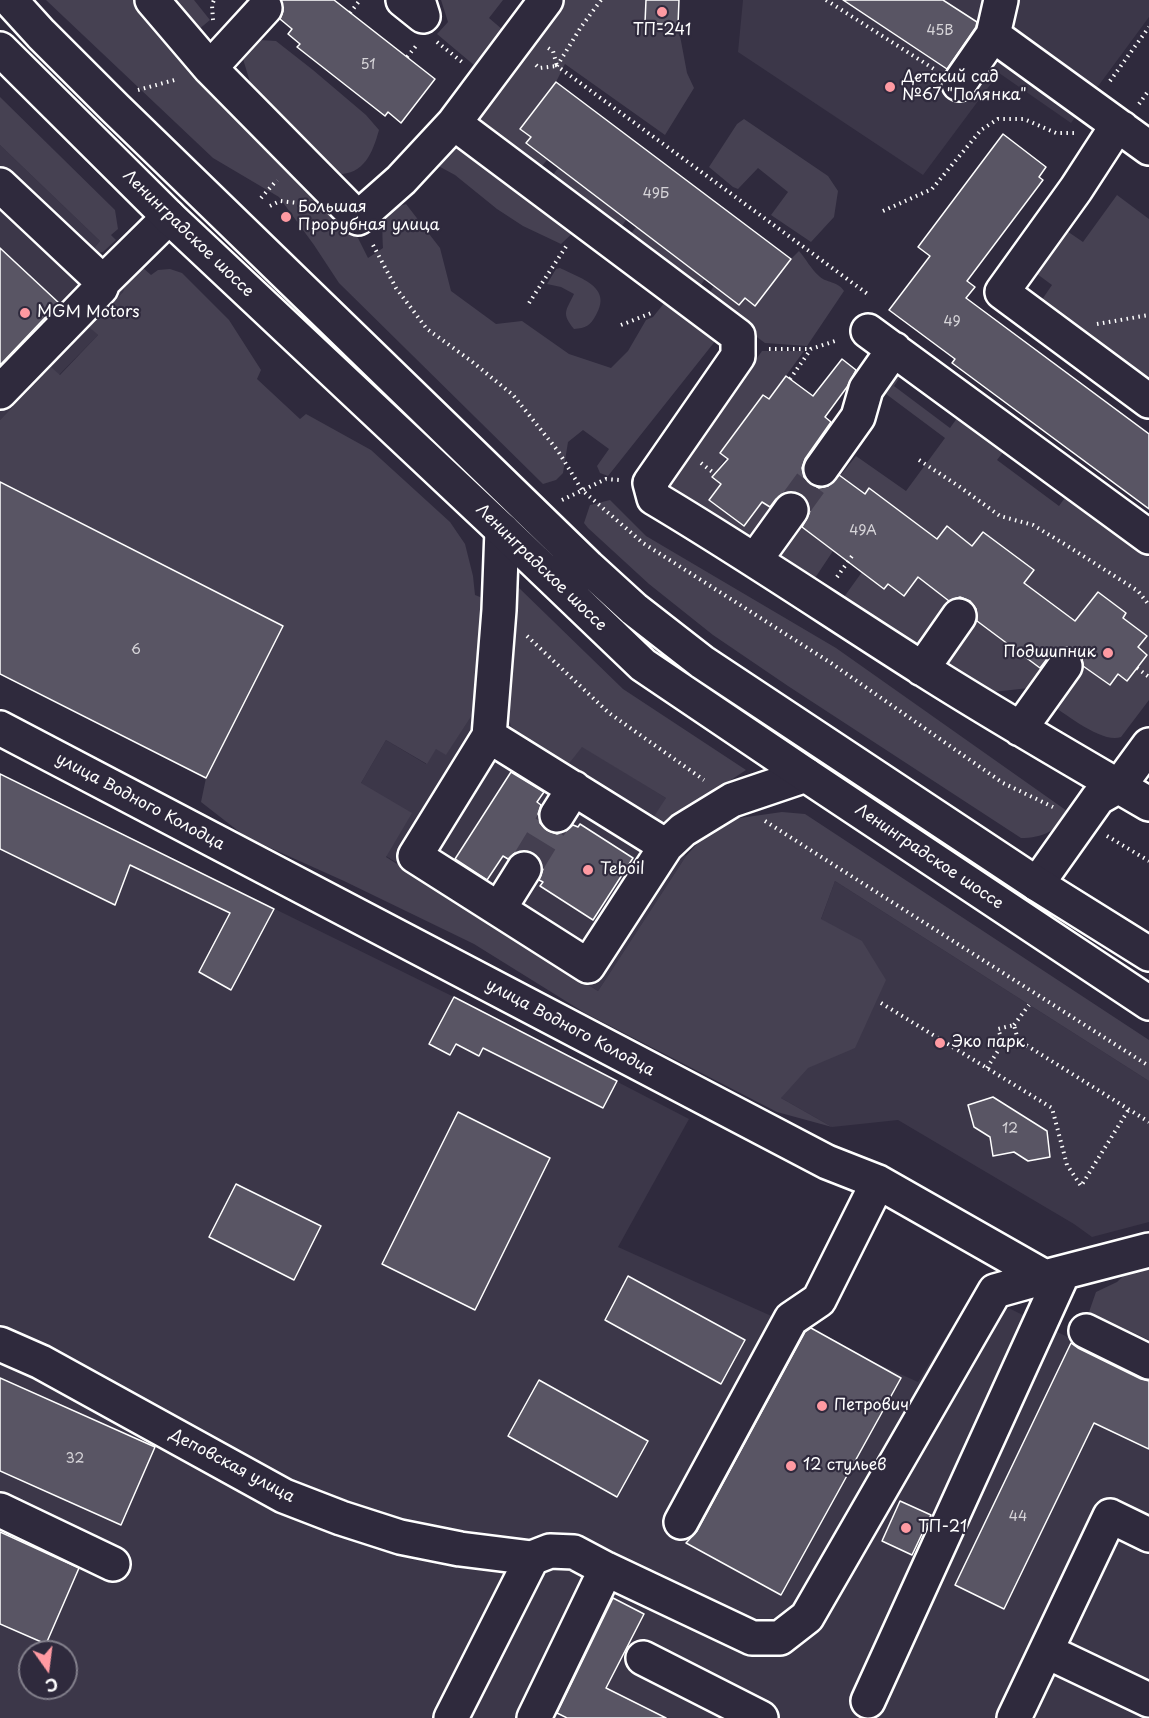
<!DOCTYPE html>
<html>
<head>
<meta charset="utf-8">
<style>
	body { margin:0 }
	#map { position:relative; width:1149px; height:1718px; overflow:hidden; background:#2f2a3d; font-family:"Playpen Sans",sans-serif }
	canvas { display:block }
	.north { position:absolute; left:18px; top:1640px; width:60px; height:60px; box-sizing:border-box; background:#2f2a3d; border:2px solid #827f8b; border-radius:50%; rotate:166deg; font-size:16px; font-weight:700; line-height:24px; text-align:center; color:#fff }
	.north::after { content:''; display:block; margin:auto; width:21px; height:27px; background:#ff9aa2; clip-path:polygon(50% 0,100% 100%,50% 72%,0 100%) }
</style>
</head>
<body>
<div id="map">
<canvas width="1149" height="1718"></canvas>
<div class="north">С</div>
</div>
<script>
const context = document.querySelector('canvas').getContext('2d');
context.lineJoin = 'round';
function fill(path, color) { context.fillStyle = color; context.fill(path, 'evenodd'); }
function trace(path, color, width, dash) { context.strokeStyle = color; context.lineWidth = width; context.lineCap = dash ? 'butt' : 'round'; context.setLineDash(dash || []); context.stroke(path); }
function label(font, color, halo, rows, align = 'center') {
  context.font = font + ' "Playpen Sans",sans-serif'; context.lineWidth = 4.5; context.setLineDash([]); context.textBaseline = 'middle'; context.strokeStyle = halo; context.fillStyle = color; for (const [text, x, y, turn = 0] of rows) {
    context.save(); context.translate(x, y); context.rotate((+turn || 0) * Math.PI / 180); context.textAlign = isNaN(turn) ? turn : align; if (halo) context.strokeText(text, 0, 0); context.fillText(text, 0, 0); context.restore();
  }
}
const built = new Path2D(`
	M743 0H1149V17L1071 123 999 73 923 175 738 52Z
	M0 145 100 241 95 247 126 282 123 292 90 327 98 335 59 375 51 368 0 420Z
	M478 706 507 713 511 726 568 765 582 746 666 798 663 825 686 856 598 991 386 856 361 783 386 740 426 764 436 748 446 754Z
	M0 774 454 997 689 1119 618 1247 918 1382 974 1291 1149 1377V1718H0ZM30 1652H66V1688H30Z
	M835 881 1149 1081V1222L1092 1237 1074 1224 898 1120 832 1127 781 1098 808 955Z`);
const green = new Path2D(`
	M46 0H143L203 71 358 238 368 258 383 248C382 224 380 212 406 204L440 248 451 291 496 324 522 321 569 354 611 368 628 351 646 320 653 317 669 297 720 335 608 476 600 473 597 466 609 449 583 430 568 442 563 473 556 480 543 484 339 283 314 245 279 197 213 158Z
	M162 0H194L210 20 192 35Z
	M441 0H503L489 18 503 30 504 35 481 71 437 34 448 22Z
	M558 0H646L645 23 678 25 687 73 694 88 665 135 565 64 556 82 520 129 531 137 526 144 547 160 536 173 476 129 475 112Z
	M260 40 276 41 313 70 366 115 379 130C372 155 363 177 332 174L259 98 250 82 243 59Z
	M0 97 115 210 118 229 111 235 116 240 103 252 97 253 95 247 100 241 0 145Z
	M744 119 828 176 838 191 834 217 811 242 771 215 788 192 758 168 738 189 733 187 709 167 737 124Z
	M453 141 578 228 561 244 523 226 497 209 455 175 431 162Z
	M558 168 583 187 588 180 603 202 626 220 617 233 548 182Z
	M1117 195 1149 219V386L1039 304 1052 285 1033 271 1064 229 1083 242Z
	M636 227 705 279 696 292 626 240Z
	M799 251C806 259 811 269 819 276 826 283 838 281 844 291L807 346 765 343 705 299 714 286 745 298 755 305 791 259Z
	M142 267 151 275 158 270 170 269 182 273 229 320 261 370 257 379 300 419 306 414 371 450 450 522 465 544 473 576 475 595 485 599 478 706 446 755 436 749 427 764 386 740 361 783 412 813 386 857 598 991 686 856 707 833 733 819 782 812 805 814 1149 1040V1081L835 881 821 919 862 941 886 980 855 1048 808 1068 781 1098 832 1127 777 1112 585 1013 474 944 344 881 246 837 201 802 206 778 283 626 0 482V420L51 367 60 375 98 335 89 327 123 292 126 282Z
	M560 268C580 278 613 287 596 315 590 326 586 328 574 329 561 313 566 311 574 294L561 287 547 284 556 269Z
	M762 351H804L769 399 763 395 720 453 726 458 712 477 721 484 744 526 762 501 776 512 754 539 742 540 667 490 669 482Z
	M901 365 906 368 894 386 950 428 960 414 1007 447 997 460 1059 506 1069 492 1117 534 1149 557V700L1121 737C1102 744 1065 713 1048 703L1075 660 1109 685 1118 674 1127 681 1147 655 1138 647 1146 636 1123 618 1126 613 1098 592 1075 621 1024 583 983 532 972 546 947 526 931 547 840 476 856 456 906 491 945 438 882 391Z
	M610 500 646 536 836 648 1067 811C1059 831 1042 838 1021 838L788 686 713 635 649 584 588 528 584 523 590 505Z
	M800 517 816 529 812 535 833 551 815 578 780 554 783 543Z
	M862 572 884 589 888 584 918 577 954 605 921 649 844 597Z
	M517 586 623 689 746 770 663 825 653 818 666 798 582 747 568 765 521 736 511 726 507 713 514 595Z
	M973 618 1041 669 1029 688 993 692 943 660Z
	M1149 1264V1340L1089 1312 1096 1292 1117 1282 1129 1270Z`);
const building = new Path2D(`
	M281 0H334L435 79 401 123 388 112 385 116 297 47 300 44 288 34 292 29 280 19 283 11Z
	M646 0H679L678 25 645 23Z
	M843 0H943L977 22 976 27 947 69Z
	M556 82 791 259 755 306 745 298 739 305 526 143 531 137 520 129Z
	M1003 134 1046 167 1039 177 1043 180 967 281 975 287 966 298 1149 434V509L952 363 955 359 889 310 930 256 918 247Z
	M0 248 59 303 0 365Z
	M842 359 856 370 847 387 825 417 831 422 805 459 802 468 804 477 810 484 819 488 828 486 839 475 865 494 869 488 937 539 947 526 972 546 983 532 1034 570 1024 583 1075 621 1098 592 1126 613 1123 618 1147 636 1138 647 1147 655 1127 681 1118 674 1110 685 1083 666 1082 658 1076 651 1067 647 1057 649 1050 655 1040 668 977 621 976 609 970 601 960 597 949 601 918 577 904 596 888 584 884 589 802 527 806 520 810 511 808 502 801 495 792 491 784 493 776 499 770 507 762 502 744 526 709 500 721 484 712 477 728 459 720 453 763 395 769 399 786 376 813 396Z
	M0 482 283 626 206 778 0 674Z
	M511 772 544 792 537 802 541 805 538 814 540 823 547 830 557 834 566 831 573 825 578 827 580 824 633 858 593 920 540 886 543 882 539 880 543 869 540 860 533 853 524 850 516 852 508 859 503 856 487 880 455 859Z
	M0 774 274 909 231 990 199 972 230 913 130 865 115 905 0 849Z
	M454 997 617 1081 603 1108 483 1048 479 1056 456 1044 450 1055 429 1044Z
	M993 1097 1047 1131 1050 1157 1028 1161 1014 1152 993 1156 990 1137 974 1127 968 1105Z
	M458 1112 550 1158 475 1310 382 1264Z
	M236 1184 321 1226 294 1280 209 1237Z
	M628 1276 745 1340 721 1384 605 1320Z
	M811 1328 901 1378 781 1595 686 1543 697 1531 805 1332Z
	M1071 1343 1078 1348 1141 1379 1149 1381V1449L1094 1423 1004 1609 955 1585Z
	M0 1378 155 1447 121 1525 0 1471Z
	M539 1380 648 1441 617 1497 508 1436Z
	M900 1501 931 1515 912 1555 882 1541Z
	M0 1532 79 1568 46 1644 0 1624Z
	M613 1598 644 1614 606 1688 666 1718H567L557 1713Z`);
const minorTunnel = new Path2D(`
	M791 510 821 469
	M524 869 557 815`);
const path = new Path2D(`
	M601 0 581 27 557 66 869 295
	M826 0 934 69
	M350 13 360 0
	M213 20 212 5 214 0
	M437 42 462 62
	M407 57 416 46
	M536 65 539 68 557 66 553 51 548 48
	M1110 81 1149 27
	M138 90 178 79
	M1139 104 1149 90
	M261 198 277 180
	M270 206 280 201 298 203
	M883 211 932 189 981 130 998 119H1024L1056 133H1075
	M373 245 396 288 427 329 470 360 513 395 558 451 582 490 643 543 831 663 1003 783 1053 807
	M529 303 567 245
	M1097 324 1149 315
	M621 325 654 312
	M769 349H811
	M790 379 811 349 838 340
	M919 460 960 487 1000 516 1033 525 1066 545 1138 591 1149 605
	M701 463 715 474
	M562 500 606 479 619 480
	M837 577 852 556
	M527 636 609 713 704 780
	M1137 668 1149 677
	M765 821 1149 1066
	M1107 836 1149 861
	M881 1003 1052 1108 1067 1165 1081 1186 1129 1109
	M1014 1025 1029 1005
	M1018 1040 1014 1025 998 1029 1003 1043 1018 1040 1149 1122
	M987 1068 1003 1043`);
const minor = new Path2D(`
	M152 0 210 68 358 218 401 180 454 123 546 0
	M403 0 423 16 418 0
	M993 35 1149 148
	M210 68 265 8
	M959 84 993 35 1001 0
	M454 123 738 336V356L650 483 654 498C745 552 833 612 923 669 997 716 1073 760 1149 804
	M1122 128 1113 132 1076 189 1002 292 1149 401
	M0 185 103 282 101 288 0 392
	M103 282 169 217
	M868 331 1149 537
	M821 469 858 417 866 389 894 349
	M502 530 499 610 489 736 666 846 683 830 732 800 806 775
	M755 560 791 510
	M922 669 959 616
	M0 728 827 1162 878 1182 1045 1277 1149 1250
	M1020 729 1065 666
	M489 736 415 856 588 966 666 846
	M557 815 574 788
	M1037 884 1098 798 1119 786 1149 745
	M499 909 524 869
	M1086 1331 1149 1362
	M0 1344 41 1362 284 1496 341 1518 400 1537 460 1549 532 1558 550 1551 574 1552 606 1569 752 1638H780L807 1617 995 1291 1045 1277
	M0 1510 113 1564
	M681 1522 791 1319 819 1300 878 1182
	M1046 1651 1149 1700
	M643 1658 761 1718
	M868 1701 1063 1273
	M451 1718 532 1558
	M534 1718 606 1569
	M1014 1718 1110 1516 1149 1535`);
const major = new Path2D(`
	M10 0 41 34 115 108 588 567 634 609 702 662 1037 884 1149 954
	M0 49 169 217 502 530 643 665 806 775 1149 1003`);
const markers = [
	[662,12,6,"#ff9aa2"],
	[890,87,6,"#ff9aa2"],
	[286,217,6,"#ff9aa2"],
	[25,313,6,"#ff9aa2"],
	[1108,653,6,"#ff9aa2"],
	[588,870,6,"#ff9aa2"],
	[940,1043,6,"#ff9aa2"],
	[822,1406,6,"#ff9aa2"],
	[791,1466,6,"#ff9aa2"],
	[906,1528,6,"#ff9aa2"]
];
const numberNames = [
	["45В",940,31],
	["51",368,65],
	["49Б",656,194],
	["49",952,322],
	["49А",863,531],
	["6",136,650],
	["12",1010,1129],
	["32",75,1459],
	["44",1018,1517]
];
const poiNames = [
	["ТП-241",662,31,"center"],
	["Детский сад",902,78],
	["№67 \"Полянка\"",902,96],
	["Большая",298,208],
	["Прорубная улица",298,226],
	["MGM Motors",37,313],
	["Подшипник",1096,653,"right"],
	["Teboil",600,870],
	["Эко парк",952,1043],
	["Петрович",834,1406],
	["12 стульев",803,1466],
	["ТП-21",918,1528]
];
const streetNames = [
	["Ленинградское шоссе",188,234,44],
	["Ленинградское шоссе",541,568,44],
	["улица Водного Колодца",140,802,28],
	["Ленинградское шоссе",929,857,34],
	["улица Водного Колодца",570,1028,28],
	["Деповская улица",232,1466,28]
];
fill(built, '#3c3749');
fill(green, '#464152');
fill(building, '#595564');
trace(building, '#fff', 1.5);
trace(minorTunnel, '#443f50', 33, [33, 16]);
trace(minor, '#fff', 38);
trace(major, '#fff', 38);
trace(path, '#fff', 4, [1.5, 4.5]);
trace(minor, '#2f2a3d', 33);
trace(major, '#2f2a3d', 33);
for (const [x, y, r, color] of markers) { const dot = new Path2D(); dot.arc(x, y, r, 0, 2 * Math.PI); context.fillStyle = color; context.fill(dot); trace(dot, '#2f2a3d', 2); }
label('14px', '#d6d4d8', null, numberNames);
label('16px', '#fff', '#2f2a3d', poiNames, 'left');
label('16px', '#fff', '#2f2a3d', streetNames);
</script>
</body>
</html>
